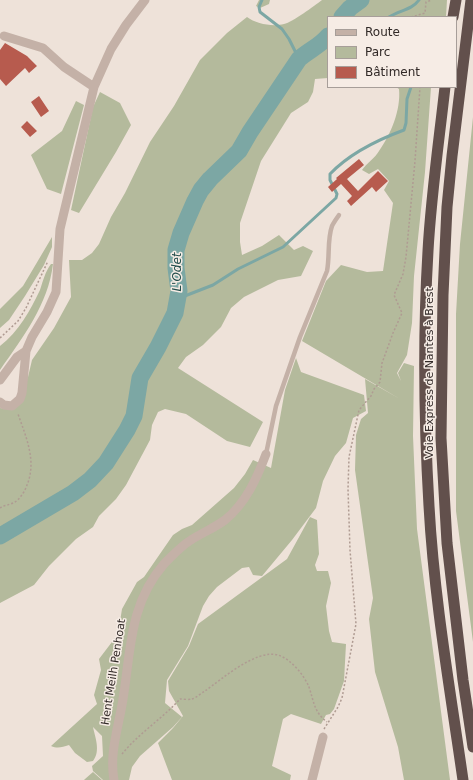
<!DOCTYPE html>
<html>
<head>
<meta charset="utf-8">
<style>
	body { margin:0 }
	#map { position:relative; width:473px; height:780px; overflow:hidden; background:#eee2d9; font-family:"DejaVu Sans",sans-serif }
	canvas { display:block }
	.legend { position:absolute; left:327px; top:16px; width:130px; height:72px; box-sizing:border-box; background:#f6ece5; border:1px solid #a79e99; margin:0; padding:5px 7px; list-style:none; font-size:12px; color:#312927 }
	.legend li { display:flex; align-items:center; gap:8px; height:20px }
	.legend b { width:20px; border:1px solid #a79e99 }
</style>
</head>
<body>
<div id="map">
<canvas width="473" height="780"></canvas>
<ul class="legend">
<li><b style="height:5px;background:#c4b1a7"></b>Route</li>
<li><b style="height:11px;background:#b4ba9c"></b>Parc</li>
<li><b style="height:11px;background:#b75b4e"></b>Bâtiment</li>
</ul>
</div>
<script>
const context = document.querySelector('canvas').getContext('2d');
context.lineJoin = 'round';
function fill(path, color) { context.fillStyle = color; context.fill(path, 'evenodd'); }
function trace(path, color, width, dash) { context.strokeStyle = color; context.lineWidth = width; context.lineCap = dash ? 'butt' : 'round'; context.setLineDash(dash || []); context.stroke(path); }
function label(font, color, halo, rows, align = 'center') {
  context.font = font + ' "DejaVu Sans",sans-serif'; context.lineWidth = 3; context.setLineDash([]); context.textBaseline = 'middle'; context.strokeStyle = halo; context.fillStyle = color; for (const [text, x, y, turn = 0] of rows) {
    context.save(); context.translate(x, y); context.rotate((+turn || 0) * Math.PI / 180); context.textAlign = isNaN(turn) ? turn : align; if (halo) context.strokeText(text, 0, 0); context.fillText(text, 0, 0); context.restore();
  }
}
const green = new Path2D(`
	M259 0H270L269 4 260 8 256 6Z
	M322 0H447L446 17H328V78L315 79 313 92 308 102 291 113 261 161 240 223V242L242 255 262 246 279 235 294 250 303 246 313 251 301 276 278 280 244 297 231 308 221 327 203 345 186 357 178 368 263 422 250 447 227 441 186 414 165 409 158 412 152 425 150 440 126 485 116 499 99 516 93 527 76 539 49 566 34 585 0 603V408L9 409 28 377 32 360 54 328 71 297 69 260H82L92 253 99 244 111 217 125 193 150 142 174 106 200 60 227 33 247 17C256 24 273 27 284 24 293 22 314 6 322 0Z
	M396 87H431L425 172 414 276 412 323 407 355 397 373 401 381 398 373 404 363 414 366 413 436 417 529 450 780H404L398 747 375 672 369 619 373 598 355 470 356 435 361 419 368 413 365 379 400 399 302 341 326 281 341 265 367 272 383 271 393 203 384 190 389 181 378 169 369 174 362 170C367 163 375 158 379 151 391 134 401 110 399 89Z
	M100 92 120 103 131 125 116 152 79 213 71 210 93 107Z
	M76 101 84 105 61 194 47 189 31 155 62 131Z
	M473 117V642L456 511V314L460 244Z
	M52 237V247L44 265 25 296 9 320 0 328V309L23 286Z
	M51 264H53C48 305 23 337 0 370V346C19 331 30 311 40 290 43 281 45 272 51 264Z
	M296 358 301 372 364 395 366 411 353 418 346 443 335 456 323 481 316 508 292 540 262 576 253 575 249 567 242 568 217 587 209 596 203 606 188 646 167 680 165 703 182 717 173 727 140 756 132 767 129 780H103L93 771 92 766 103 756 102 736 93 727C95 737 101 751 93 761L87 762 75 753 69 745C62 747 58 749 51 746L97 704 94 695 101 670 99 659 118 634 122 609 137 582 144 577 173 535 182 529 192 525 234 488 245 474 253 460 271 468 285 390Z
	M310 517 317 520 319 554 315 565 317 571H328L331 583 326 606 329 631 332 642 346 644 344 681 334 709 330 714 326 715 320 709 326 715 321 724 291 714 283 719 272 766 291 775 290 780H172L158 743 173 728 183 716 169 691 168 681 189 646 198 624 287 559Z
	M93 772 102 780H84L85 779Z`);
const stream = new Path2D(`
	M262 0 259 7 260 12 282 29 289 39 299 59
	M389 17C400 10 412 10 419 0
	M177 299 213 285 238 269 283 247 336 198 337 194 330 180V174C350 153 377 140 404 130L406 123 407 99 411 87`);
const river = new Path2D(`
	M342 17 350 8 361 0
	M0 536 73 493 90 480 106 463 127 430 134 416 140 378 158 347 175 313 179 291 176 268V250L181 233 195 201 201 190 210 179 239 151 250 132 299 59C309 50 320 46 328 36`);
const building = new Path2D(`
	M5 43 27 56 37 66 29 73 25 68 6 86 0 79V50Z
	M39 96 49 111 41 117 31 102Z
	M27 121 37 131 30 137 21 127Z
	M359 159 364 165 347 179 358 191 378 171 388 181 376 192 372 187 351 206 347 201 352 196 341 184 332 192 328 187 337 179 336 178Z`);
const path = new Path2D(`
	M411 17 425 13 426 2 432 0
	M0 338 18 321 26 308 48 261
	M0 508C4 505 10 505 15 502 20 499 25 491 27 485 37 461 26 437 18 414
	M324 729 338 707 342 698 356 624 350 550 348 489 349 457 359 410 371 396 374 389 380 382 382 363 393 333 402 313 394 295 403 274 406 257 415 161 420 87
	M122 754C139 733 162 719 180 699 183 699 189 700 192 699 196 698 201 693 205 691 222 679 256 649 278 655 291 659 304 675 309 687 314 702 314 712 327 722`);
const service = new Path2D(`
	M266 454 276 406 300 337 327 271C330 256 327 240 332 226 334 222 337 218 339 215`);
const minor = new Path2D(`
	M4 36 43 48 64 67 94 87
	M0 380 17 357 26 351
	M0 402 4 405 12 406 20 399 22 393 26 351 32 337 47 312 56 292 60 229 94 87 111 49 126 25 145 0
	M114 780C109 752 119 726 123 699 131 651 129 604 164 564 172 556 181 546 191 540 202 533 214 528 225 520 246 503 257 478 266 454
	M312 780 323 737`);
const trunk = new Path2D(`
	M471 0 452 156 447 207 443 295 441 438 447 543 463 680 473 747
	M453 17 456 0
	M445 87C439 141 431 196 428 251 423 335 424 421 429 506 434 598 450 689 463 780`);
const streetNames = [
	["Voie Express de Nantes à Brest",430,373,-90],
	["Hent Meilh Penhoat",114,672,-81]
];
const waterNames = [
	["L'Odet",178,272,-90]
];
fill(green, '#b4ba9c');
trace(stream, '#7ca7a4', 3);
trace(river, '#7ca7a4', 17);
fill(building, '#b75b4e');
trace(path, '#af9b92', 1.5, [2, 2]);
trace(service, '#c4b1a7', 4.5);
trace(minor, '#c4b1a7', 9);
trace(trunk, '#62504c', 11);
label('11px', '#312927', '#f6ece5', streetNames);
label('italic 12px', '#224d4b', '#f6ece5', waterNames);
</script>
</body>
</html>
